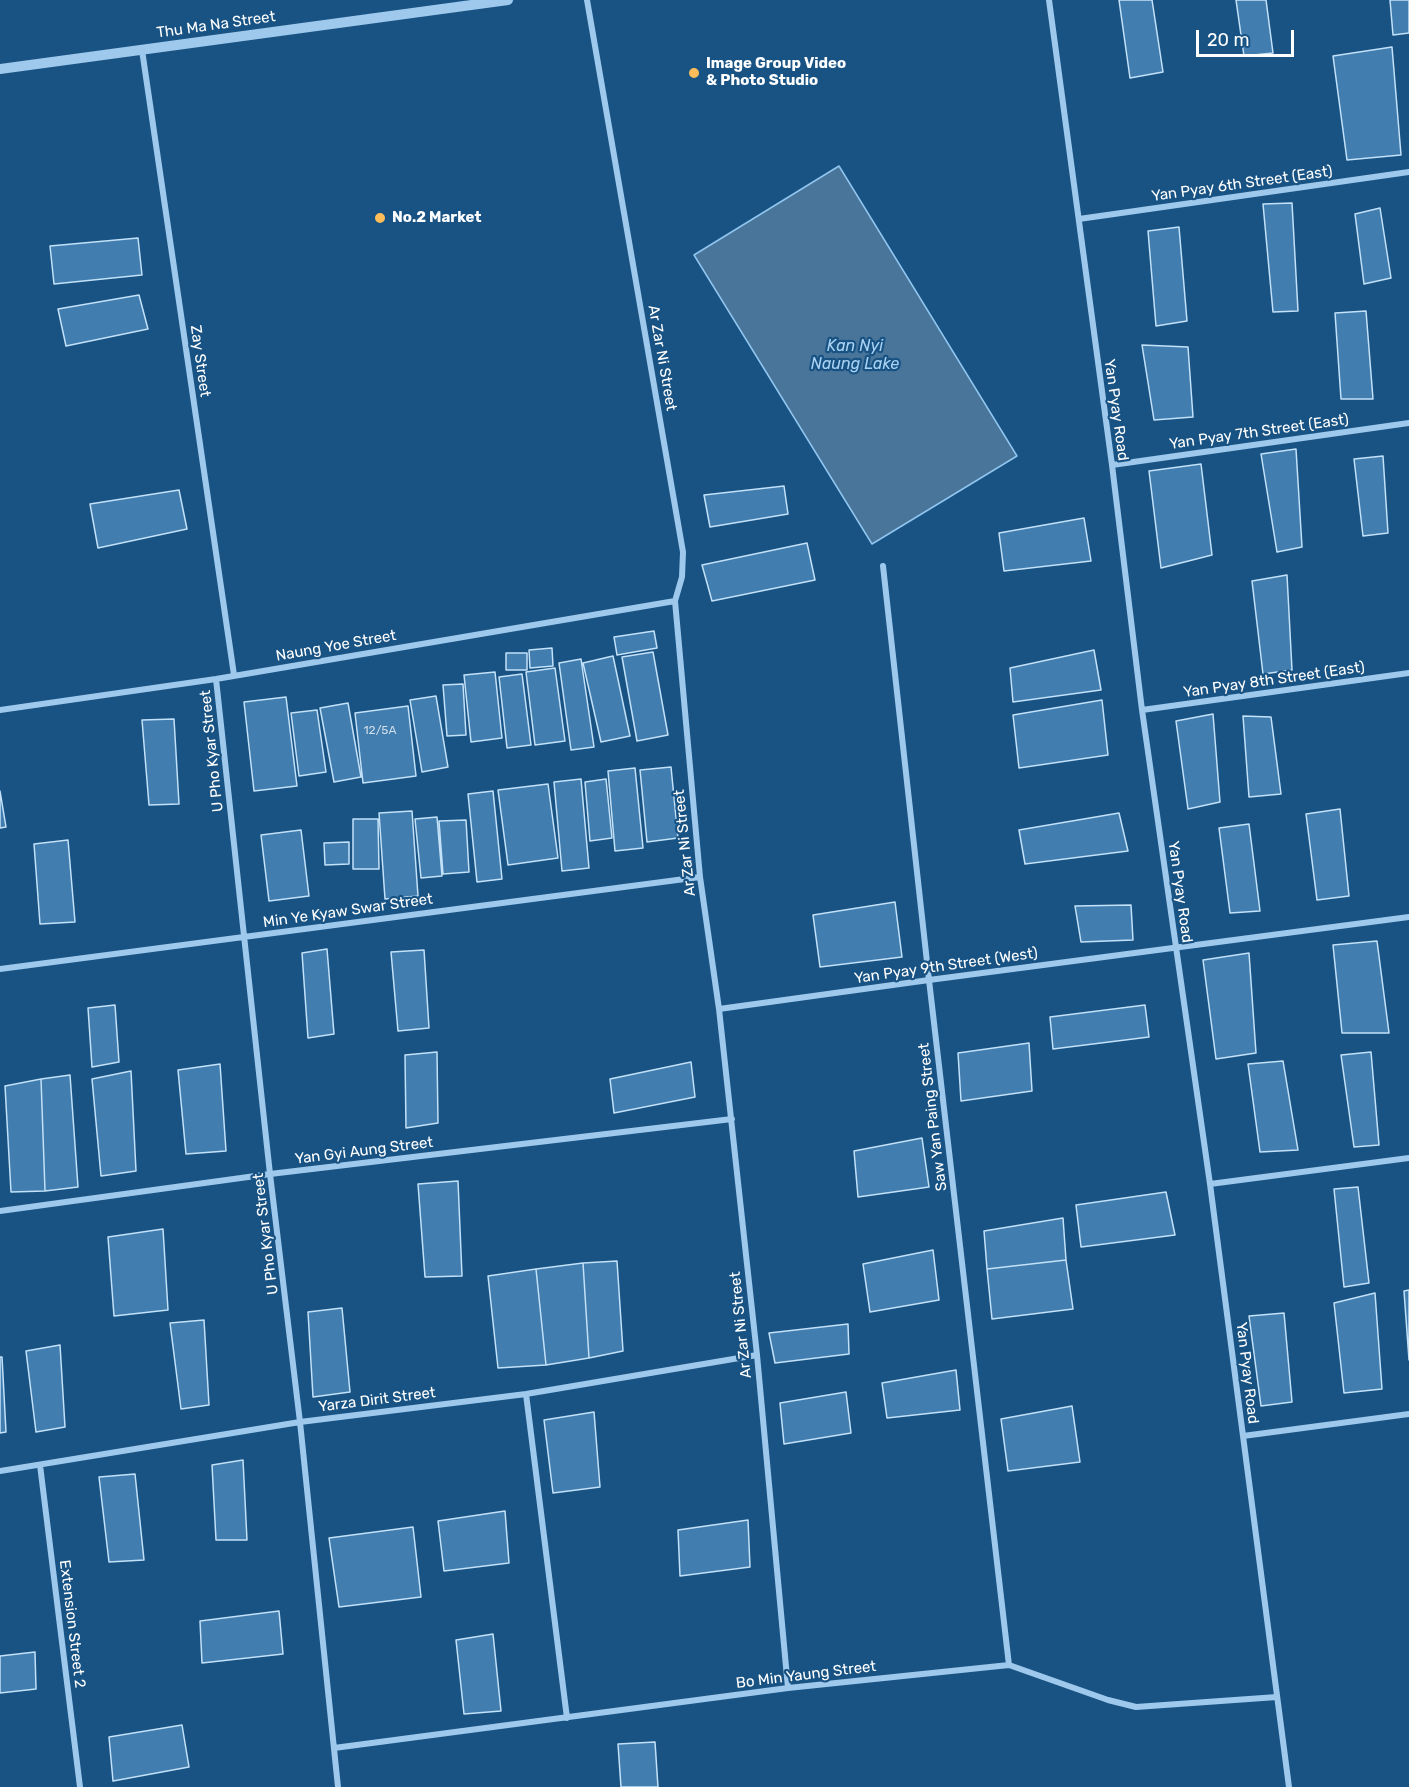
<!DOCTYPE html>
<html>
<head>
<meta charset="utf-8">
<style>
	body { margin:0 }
	#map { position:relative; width:1409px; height:1787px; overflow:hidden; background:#185384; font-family:Rubik,sans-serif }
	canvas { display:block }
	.scale { position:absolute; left:1196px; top:30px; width:98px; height:27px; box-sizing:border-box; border:3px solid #fff; border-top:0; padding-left:8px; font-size:18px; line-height:21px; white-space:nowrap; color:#fff; -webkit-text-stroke:4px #185384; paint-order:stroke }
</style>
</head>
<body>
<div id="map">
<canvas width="1409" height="1787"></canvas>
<div class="scale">20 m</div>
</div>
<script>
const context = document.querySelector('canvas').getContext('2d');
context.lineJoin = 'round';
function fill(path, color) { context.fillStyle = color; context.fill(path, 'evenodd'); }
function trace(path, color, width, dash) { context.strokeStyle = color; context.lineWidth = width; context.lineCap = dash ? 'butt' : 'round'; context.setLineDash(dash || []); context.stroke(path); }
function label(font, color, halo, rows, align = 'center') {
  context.font = font + ' Rubik,sans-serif'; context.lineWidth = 4.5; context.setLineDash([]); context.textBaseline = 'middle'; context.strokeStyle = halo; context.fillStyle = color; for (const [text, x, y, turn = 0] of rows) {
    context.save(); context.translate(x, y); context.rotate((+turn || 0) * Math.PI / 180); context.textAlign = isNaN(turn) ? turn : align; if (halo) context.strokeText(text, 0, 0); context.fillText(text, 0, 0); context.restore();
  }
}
const water = new Path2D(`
	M839 166 1017 456 872 544 694 255Z`);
const building = new Path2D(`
	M1119 0H1152L1163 72 1130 78Z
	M1236 0H1266L1273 53 1244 56Z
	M1390 0H1409V33L1393 35Z
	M1392 47 1401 155 1347 160 1333 56Z
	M1292 203 1298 311 1273 312 1263 204Z
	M1380 208 1391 278 1364 284 1355 214Z
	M1179 227 1187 321 1156 326 1148 231Z
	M138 238 142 275 54 284 50 246Z
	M139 295 148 329 66 346 58 309Z
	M1366 311 1373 399H1341L1335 313Z
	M1142 345 1188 347 1193 417 1154 420Z
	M1296 449 1302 547 1277 552 1261 454Z
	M1383 456 1388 533 1363 536 1354 459Z
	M1201 464 1212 555 1161 568 1149 471Z
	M784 486 788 514 710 527 704 495Z
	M179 490 187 529 98 548 90 504Z
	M1084 518 1091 561 1004 571 999 533Z
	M807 543 815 580 712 601 702 565Z
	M1287 575 1292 670 1263 674 1252 581Z
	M654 631 657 648 617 655 614 637Z
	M552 648 553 666 530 668 529 650Z
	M1094 650 1101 690 1013 702 1010 668Z
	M653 652 668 735 637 741 622 657Z
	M506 653H527V670H506Z
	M613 656 630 736 601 742 583 663Z
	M581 659 594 747 571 750 559 663Z
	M555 668 565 741 535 745 526 672Z
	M495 672 502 738 471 742 464 675Z
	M522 674 531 745 507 748 499 677Z
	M463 684 466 735 447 736 443 685Z
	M436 696 448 767 422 772 410 700Z
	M286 697 297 786 254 791 244 702Z
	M1102 700 1108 755 1019 768 1013 715Z
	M348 703 361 777 334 782 320 708Z
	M408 706 416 776 363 783 355 713Z
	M317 710 326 772 299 776 291 713Z
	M1213 714 1220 802 1188 809 1176 721Z
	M1243 716 1271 717 1281 794 1249 797Z
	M174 719 179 804 149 805 142 720Z
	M671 767 678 838 647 842 640 770Z
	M635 768 643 848 615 851 608 771Z
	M581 779 589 868 562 871 554 782Z
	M606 779 612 838 590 841 585 782Z
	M548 784 558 858 508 865 498 790Z
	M0 791 6 827 0 828Z
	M493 791 502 879 477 882 468 794Z
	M1340 809 1349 896 1317 900 1306 814Z
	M412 811 418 896 385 899 379 813Z
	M1119 813 1128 851 1025 864 1019 830Z
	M437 817 442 876 421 878 415 819Z
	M353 819H378L379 869H353Z
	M466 820 469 872 443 874 439 821Z
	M1249 824 1260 911 1230 913 1219 828Z
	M301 830 309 896 269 901 261 835Z
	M68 840 75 922 40 924 34 844Z
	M349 842V864L325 865 324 843Z
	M895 902 902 957 820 967 813 915Z
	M1131 905 1133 940 1081 942 1075 906Z
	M1377 941 1389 1033H1342L1333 945Z
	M327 949 334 1034 308 1038 302 953Z
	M424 950 429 1028 398 1031 391 952Z
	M1249 953 1256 1053 1216 1059 1203 960Z
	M115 1005 119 1062 92 1067 88 1008Z
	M1145 1005 1149 1037 1053 1049 1050 1017Z
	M1029 1043 1032 1091 961 1101 958 1053Z
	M437 1052 438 1123 406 1128 405 1055Z
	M1371 1052 1379 1145 1354 1147 1341 1055Z
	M1283 1061 1298 1150 1260 1152 1248 1064Z
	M691 1062 695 1097 614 1113 610 1079Z
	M220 1064 226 1151 186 1154 178 1070Z
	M131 1071 136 1171 101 1176 92 1079Z
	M70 1075 78 1187 45 1191 41 1079Z
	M41 1079 45 1191 11 1192 5 1086Z
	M922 1138 929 1187 858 1197 854 1151Z
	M458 1181 462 1276 425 1277 418 1184Z
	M1358 1187 1369 1283 1344 1287 1334 1189Z
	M1166 1192 1175 1235 1081 1247 1076 1205Z
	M1063 1218 1066 1260 987 1269 984 1231Z
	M163 1229 168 1310 114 1316 108 1237Z
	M933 1250 939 1300 870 1312 863 1264Z
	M1066 1260 1073 1309 992 1319 987 1269Z
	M617 1261 623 1351 589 1358 583 1263Z
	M583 1263 589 1358 546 1365 536 1269Z
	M536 1269 546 1365 498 1368 488 1276Z
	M1409 1290V1360L1404 1291Z
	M1375 1293 1382 1389 1344 1393 1334 1303Z
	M342 1308 350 1392 313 1397 308 1312Z
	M1284 1313 1292 1402 1261 1406 1249 1316Z
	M204 1320 209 1405 181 1409 170 1323Z
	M848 1324 849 1354 775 1363 769 1333Z
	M60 1345 65 1427 36 1432 26 1351Z
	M0 1357H2L6 1432 0 1433Z
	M956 1370 960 1410 887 1418 882 1383Z
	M846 1392 851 1433 784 1444 780 1403Z
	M1072 1406 1080 1462 1008 1471 1001 1419Z
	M594 1412 600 1487 553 1493 544 1420Z
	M243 1460 247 1540H216L212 1465Z
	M135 1474 144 1560 109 1562 99 1477Z
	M505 1511 509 1563 444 1571 438 1521Z
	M748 1520 750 1567 680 1576 678 1530Z
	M413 1527 421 1597 339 1607 329 1538Z
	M279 1611 283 1654 202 1663 200 1621Z
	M493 1634 501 1711 464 1714 456 1640Z
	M35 1652 36 1689 0 1693V1656Z
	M182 1725 189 1767 113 1781 109 1737Z
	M655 1742 658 1787H621L618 1744Z`);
const minor = new Path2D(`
	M587 0 683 552 682 577 675 601 700 877 719 1009 757 1355 788 1688
	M1049 0 1112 465 1142 710 1210 1184 1289 1787
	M142 50 234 675
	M1079 219 1409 172
	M1112 465 1409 423
	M883 566 929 980 1009 1665
	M216 679 270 1174 300 1422 338 1787
	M0 710 216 679 675 601
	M1142 710 1409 673
	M0 969 700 877
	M719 1009 929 980 1409 917
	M1210 1184 1409 1158
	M0 1211 270 1174 732 1119
	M526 1394 567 1718
	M1243 1436 1409 1414
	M40 1465 80 1787
	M0 1471 300 1422 526 1394 757 1355
	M334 1748 788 1688 1009 1665 1108 1700 1136 1707 1277 1697`);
const tertiary = new Path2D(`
	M0 69 508 0`);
const markers = [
	[694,73,6,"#ffbd59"],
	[380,218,6,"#ffbd59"]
];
const numberNames = [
	["12/5A",380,731]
];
const streetNames = [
	["Thu Ma Na Street",216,25,-8],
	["Yan Pyay 6th Street (East)",1242,184,-8],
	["Ar Zar Ni Street",662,358,80],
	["Zay Street",200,361,82],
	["Yan Pyay Road",1116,410,82],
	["Yan Pyay 7th Street (East)",1259,432,-8],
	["Naung Yoe Street",336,646,-10],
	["Yan Pyay 8th Street (East)",1274,680,-8],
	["U Pho Kyar Street",212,751,-96],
	["Ar Zar Ni Street",685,843,-96],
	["Yan Pyay Road",1180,892,82],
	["Min Ye Kyaw Swar Street",348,911,-8],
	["Yan Pyay 9th Street (West)",946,966,-8],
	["Saw Yan Paing Street",933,1117,-97],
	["Yan Gyi Aung Street",364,1151,-7],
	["U Pho Kyar Street",266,1234,-97],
	["Ar Zar Ni Street",741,1325,-96],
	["Yan Pyay Road",1247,1373,83],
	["Yarza Dirit Street",377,1400,-7],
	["Extension Street 2",72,1624,83],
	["Bo Min Yaung Street",806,1675,-7]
];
const poiNames = [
	["Image Group Video",706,64],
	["& Photo Studio",706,81],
	["No.2 Market",392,218]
];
const waterNames = [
	["Kan Nyi",855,346],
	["Naung Lake",855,364]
];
fill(water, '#4a759a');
trace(water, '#90c6ef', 1.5);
fill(building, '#417dae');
trace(building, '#c3e1f9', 1.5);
trace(minor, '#9ec9ec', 6);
trace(tertiary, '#9ec9ec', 10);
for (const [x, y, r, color] of markers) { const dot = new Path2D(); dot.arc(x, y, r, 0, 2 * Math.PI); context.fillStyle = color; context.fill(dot); trace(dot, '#185384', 2); }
label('12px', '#d0deeb', null, numberNames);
label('15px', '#fff', '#185384', streetNames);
label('bold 15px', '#fff', '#185384', poiNames, 'left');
label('italic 16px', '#a9d3f4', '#185384', waterNames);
</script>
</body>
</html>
